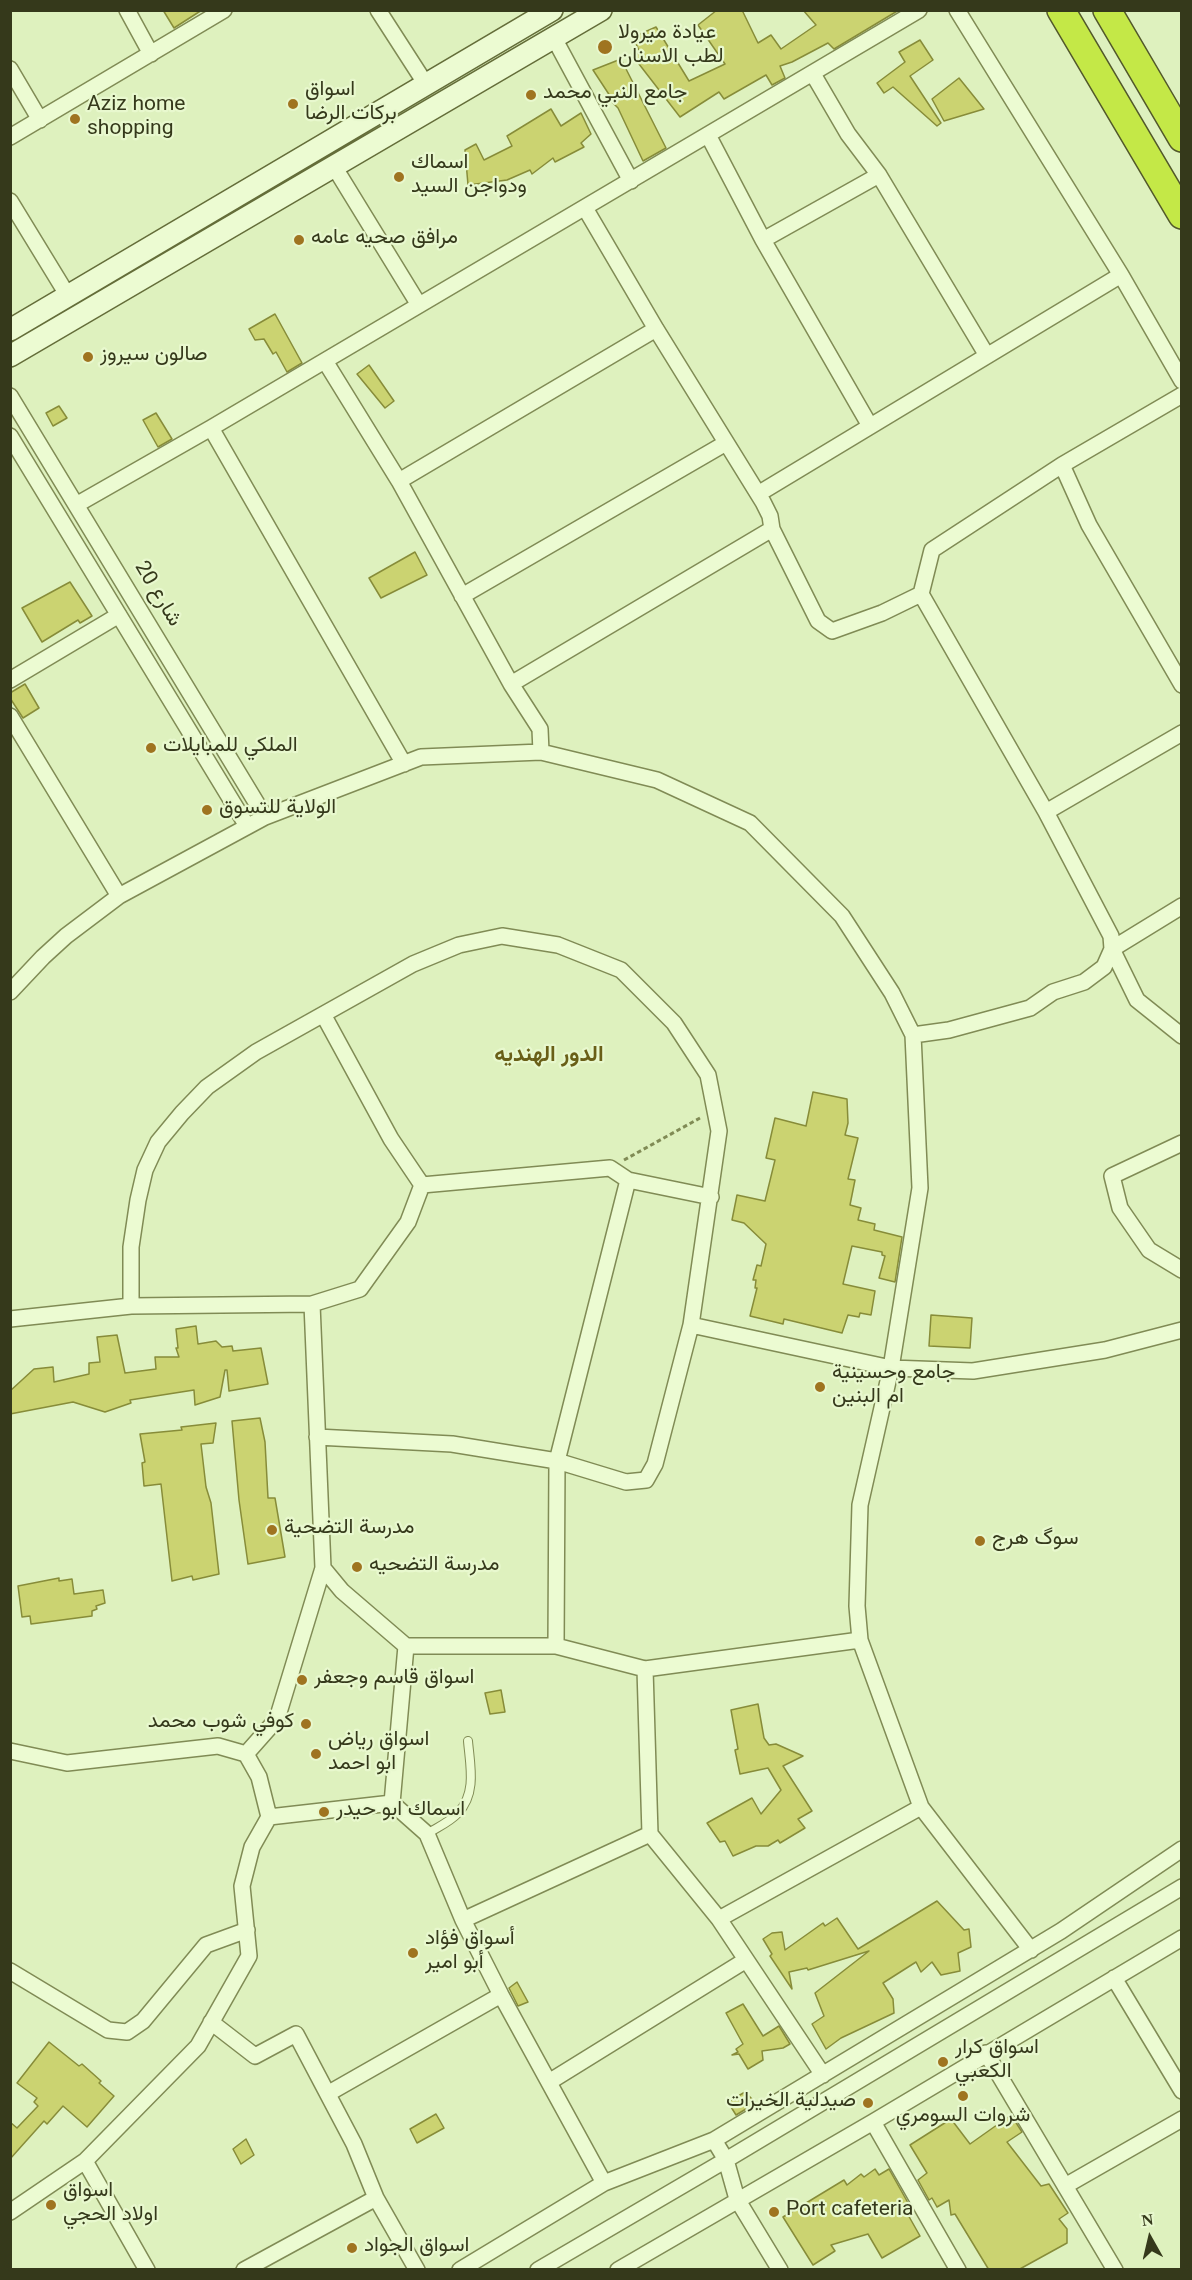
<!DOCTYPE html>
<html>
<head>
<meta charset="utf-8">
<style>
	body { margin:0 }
	#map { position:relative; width:1192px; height:2280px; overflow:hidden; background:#def1be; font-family:Georgia,serif }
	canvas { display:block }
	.frame { position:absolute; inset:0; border:12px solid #35391b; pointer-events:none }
	.north { position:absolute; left:1120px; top:2208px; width:60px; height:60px; -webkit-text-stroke:4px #e8f8ce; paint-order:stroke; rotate:352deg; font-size:16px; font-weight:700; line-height:24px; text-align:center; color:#35391b }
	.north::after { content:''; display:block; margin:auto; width:21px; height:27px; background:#35391b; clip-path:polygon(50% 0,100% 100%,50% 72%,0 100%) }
</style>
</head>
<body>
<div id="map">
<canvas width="1192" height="2280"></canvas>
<div class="frame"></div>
<div class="north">N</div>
</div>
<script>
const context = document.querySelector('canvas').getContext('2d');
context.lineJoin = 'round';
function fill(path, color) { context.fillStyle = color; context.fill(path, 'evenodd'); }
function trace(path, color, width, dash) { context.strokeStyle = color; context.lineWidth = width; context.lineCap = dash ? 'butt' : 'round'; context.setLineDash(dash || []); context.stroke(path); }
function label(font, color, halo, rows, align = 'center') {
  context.font = font + ' Georgia,Vazirmatn,serif'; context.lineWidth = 4.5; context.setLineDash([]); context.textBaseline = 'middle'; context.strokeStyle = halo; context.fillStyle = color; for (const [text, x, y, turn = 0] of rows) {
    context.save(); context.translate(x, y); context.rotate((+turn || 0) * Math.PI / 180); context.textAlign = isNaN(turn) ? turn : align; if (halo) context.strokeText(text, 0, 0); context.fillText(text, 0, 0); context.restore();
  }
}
const building = new Path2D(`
	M163 10H202L174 28Z
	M717 10H742L758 43 771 35 781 49 816 25 803 10H899L834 49 828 43 792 62 780 66 785 78 772 85 766 75 724 99 719 92 680 117 632 55 640 53 633 37 656 27 689 81 725 64 698 25Z
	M920 40 933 60 910 76 941 123 937 126 893 87 884 93 877 83 905 62 899 52Z
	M621 59 666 148 643 161 618 108 610 100 612 99 593 70Z
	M959 78 984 109 944 121 932 99Z
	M551 109 561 126 581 113 591 134 581 143 584 147 555 162 553 158 532 174 530 170 507 180 468 185 465 150 476 144 484 160 512 146 507 136Z
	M275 314 302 363 287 372 276 352 273 354 264 339 255 340 249 329Z
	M369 365 394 401 385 408 357 374Z
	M59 406 67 418 53 426 46 413Z
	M156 413 172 439 158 447 143 420Z
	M415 552 427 575 381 598 369 578Z
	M70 582 92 616 80 623 78 620 42 642 22 608Z
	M25 684 39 708 23 718 10 698V693Z
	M813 1092 847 1099 848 1123 845 1135 858 1138 848 1179 855 1180 850 1205 861 1208 858 1220 875 1224 874 1230 902 1237 895 1282 879 1278 885 1256 882 1255V1252L852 1246 843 1284 875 1291 871 1315 860 1313 859 1317 848 1315 842 1333 784 1319 783 1324 750 1316 757 1288H755L756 1280H753L757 1265 761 1266 766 1244 744 1223 732 1220 737 1195 765 1201 775 1160 766 1158 775 1118 806 1126Z
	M931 1315 972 1318 970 1348 929 1346Z
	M196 1326 198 1344 216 1341 222 1347 232 1346 233 1351 261 1348 268 1384 229 1391 227 1370H225L220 1397 195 1405 194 1390 130 1400 131 1403 105 1412 73 1402 10 1414V1391L34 1369 53 1367 54 1382 89 1374V1363L100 1362 97 1337 117 1335 125 1373 156 1369 155 1357H179L176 1348H178L176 1329Z
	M260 1418 265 1442 268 1498H275L285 1557 248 1564 239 1500 232 1421Z
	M216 1423 213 1443 201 1444 206 1487 211 1503 219 1574 193 1580 192 1576 172 1581 161 1484 144 1486 142 1463 145 1462 140 1434 182 1430 181 1427Z
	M59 1578V1581L72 1579 74 1594 103 1590 105 1603 96 1606 97 1609 92 1611V1616L31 1624 30 1616 22 1617 18 1586Z
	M501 1690 505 1712 490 1714 485 1693Z
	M758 1704 764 1738 769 1745 776 1744 803 1756 783 1766 812 1811 798 1819 805 1828 780 1843 778 1840 768 1846H756L733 1856 725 1841 720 1842 707 1823 752 1798 761 1814 781 1790 768 1768 740 1774 735 1750 738 1749 731 1710Z
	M937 1901 964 1930 969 1929 971 1947 958 1953 960 1971 941 1975 932 1962 921 1972 916 1962 883 1983 893 1999 894 2013 841 2038 826 2049 812 2024 824 2016 815 1993 869 1951 808 1970 807 1968 789 1972 792 1989 770 1956 772 1954 763 1939 772 1933 782 1932 785 1950 823 1923 825 1926 837 1918 858 1949Z
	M517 1982 528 2002 518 2006 509 1988Z
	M743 2004 763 2036 779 2026 790 2044 783 2048 762 2051 763 2060 748 2069 739 2054 732 2055 738 2052 736 2049 743 2044 726 2013Z
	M49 2042 79 2066 82 2064 101 2081 99 2083 114 2096 87 2127 63 2106 47 2124 44 2121 10 2159V2122L17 2128 38 2106 34 2102 37 2098 17 2083Z
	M745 2092 756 2103 736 2115 728 2102Z
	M436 2114 444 2128 417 2143 410 2129Z
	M1011 2115 1022 2132 1007 2142 1041 2186 1049 2184 1068 2213 1059 2219 1067 2229V2243L1018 2270H989L955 2214 951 2215 949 2200 937 2207 932 2198 929 2200 918 2180 927 2173 910 2145 951 2119 970 2144Z
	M246 2139 254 2155 241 2164 233 2149Z
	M875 2169 879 2175 889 2169 912 2210 907 2213 920 2236 882 2258 868 2234 831 2245 835 2251 813 2265 783 2217 844 2180 847 2185 861 2174 864 2177Z`);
const path = new Path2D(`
	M624 1160 700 1118`);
const lane = new Path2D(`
	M427 1834C436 1828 450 1822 458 1813 477 1793 470 1765 468 1741`);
const street = new Path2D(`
	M127 10 151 54
	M378 10 427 86
	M957 10 1121 275 1182 381
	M554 38 631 181
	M10 69 40 120
	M813 74 848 134 879 175 986 354
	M708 135 763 240 870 426
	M10 137 224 10
	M335 168 419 305
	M10 201 68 296
	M585 208 656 329 763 502 770 516 772 529 818 621 832 631 882 613 921 594
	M763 240 879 175
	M325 361 399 481 511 684 540 729 541 752
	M10 396 265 817
	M211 428 404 764
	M10 436 247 826
	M1062 465 1089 525 1182 685
	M399 481 656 329
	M758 494 1121 275
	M76 505 211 428 919 10
	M462 596 726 443
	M10 680 119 615
	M511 684 772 529
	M10 716 119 896
	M1046 812 1182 733
	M1182 906 1112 949 1137 1000 1182 1036
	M10 992 43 957 66 936 119 896 265 817 421 757 541 752 657 780 750 823 842 916 892 993 913 1035 920 1188 891 1368 860 1505 857 1606 860 1640 921 1807 1031 1950
	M913 1035 949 1030 1030 1008 1053 992 1084 982 1104 967 1112 949 1111 936 1046 812 921 594 932 550 1062 465 1182 395
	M1182 1143 1112 1176 1120 1208 1149 1250 1182 1270
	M422 1185 610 1168 628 1180 711 1197
	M312 1304 323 1568 342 1591 406 1646H556L645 1669 860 1640
	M131 1306V1247L138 1200 145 1170 158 1142 182 1113 207 1087 256 1052 413 964 459 945 502 936 558 945 621 970 674 1023 708 1075 719 1131 691 1325 655 1464 646 1480 626 1482 557 1461 452 1444 317 1437
	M10 1319 131 1306 312 1304 360 1289 408 1222 422 1185 391 1139 324 1016
	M691 1325 891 1368 973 1371 1105 1350 1182 1330
	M556 1646 557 1461 628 1180
	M645 1669 650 1834 719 1919 823 2075
	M10 1751 67 1763 218 1746 246 1754 259 1777 269 1817 252 1847 242 1886 249 1956 198 2046 85 2161 10 2212
	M246 1754 277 1719 323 1568
	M392 1803 406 1646
	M269 1817 392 1803 427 1834 463 1920 501 1995 604 2183
	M719 1919 921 1807
	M463 1920 650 1834
	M10 1971 108 2030 127 2032 143 2021 206 1945 247 1930
	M1114 1978 1182 2091
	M211 2022 255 2056 296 2034 354 2144 376 2198 417 2270
	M986 2053 1115 2270
	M549 2082 746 1960
	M329 2093 501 1995
	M873 2122 958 2270
	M714 2140 726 2160 737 2199 780 2270
	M85 2161 147 2270
	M1065 2186 1182 2119
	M244 2270 376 2198
	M460 2270 604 2183 714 2140 1061 1931 1182 1849
	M538 2270 726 2160 1182 1887
	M618 2270 873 2122 1182 1938`);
const secondary = new Path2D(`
	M10 330 552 10
	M10 356 601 10`);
const highway = new Path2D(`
	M1061 10 1182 215
	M1107 10 1182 138`);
const markers = [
	[605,47,8,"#9f7420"],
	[531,95,6,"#9f7420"],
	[293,104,6,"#9f7420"],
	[75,119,6,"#9f7420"],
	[399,177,6,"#9f7420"],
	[299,240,6,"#9f7420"],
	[88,357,6,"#9f7420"],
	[151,748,6,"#9f7420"],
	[207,810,6,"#9f7420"],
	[820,1387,6,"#9f7420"],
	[272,1530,6,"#9f7420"],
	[980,1541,6,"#9f7420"],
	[357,1567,6,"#9f7420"],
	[302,1680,6,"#9f7420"],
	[306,1724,6,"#9f7420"],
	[316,1754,6,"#9f7420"],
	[324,1812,6,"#9f7420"],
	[413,1953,6,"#9f7420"],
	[943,2062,6,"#9f7420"],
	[963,2096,6,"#9f7420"],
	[868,2103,6,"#9f7420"],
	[51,2205,6,"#9f7420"],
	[774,2212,6,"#9f7420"],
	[352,2248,6,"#9f7420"]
];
const poiNames = [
	["عيادة ميرولا",618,35],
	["لطب الاسنان",618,59],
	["اسواق",305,92],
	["بركات الرضا",305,116],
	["جامع النبي محمد",543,95],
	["Aziz home",87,107],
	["shopping",87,131],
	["اسماك",411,165],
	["ودواجن السيد",411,189],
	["مرافق صحيه عامه",311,240],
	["صالون سيروز",100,357],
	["الملكي للمبايلات",163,748],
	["الولاية للتسوق",219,810],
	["جامع وحسينية",832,1375],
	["ام البنين",832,1399],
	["مدرسة التضحية",284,1530],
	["سوگ هرج",992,1541],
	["مدرسة التضحيه",369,1567],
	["اسواق قاسم وجعفر",314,1680],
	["كوفي شوب محمد",294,1724,"right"],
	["اسواق رياض",328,1742],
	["ابو احمد",328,1766],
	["اسماك ابو حيدر",336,1812],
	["أسواق فؤاد",425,1941],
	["أبو امير",425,1965],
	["اسواق كرار",955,2050],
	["الكعبي",955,2074],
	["صيدلية الخيرات",856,2103,"right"],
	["شروات السومري",963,2118,"center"],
	["اسواق",63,2193],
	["اولاد الحجي",63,2217],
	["Port cafeteria",786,2212],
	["اسواق الجواد",364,2248]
];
const streetNames = [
	["شارع 20",156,595,59]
];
const neighbourhoodNames = [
	["الدور الهنديه",549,1058]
];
fill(building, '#cbd371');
trace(building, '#878c39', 1.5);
trace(lane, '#808b55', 10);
trace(street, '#808b55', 18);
trace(secondary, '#646d39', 24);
trace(highway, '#52582a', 30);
trace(path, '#808b55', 3, [4.5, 3]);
trace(lane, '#ecfbd2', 8);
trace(street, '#ecfbd2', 15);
trace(secondary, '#ecfbd2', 21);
trace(highway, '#c4e847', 27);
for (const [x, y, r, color] of markers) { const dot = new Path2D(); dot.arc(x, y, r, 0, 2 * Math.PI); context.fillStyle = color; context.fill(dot); trace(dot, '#e8f8ce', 2); }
label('21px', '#35391b', '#e8f8ce', poiNames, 'left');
label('21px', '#35391b', '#e8f8ce', streetNames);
label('bold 22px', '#695f17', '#e8f8ce', neighbourhoodNames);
</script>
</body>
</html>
